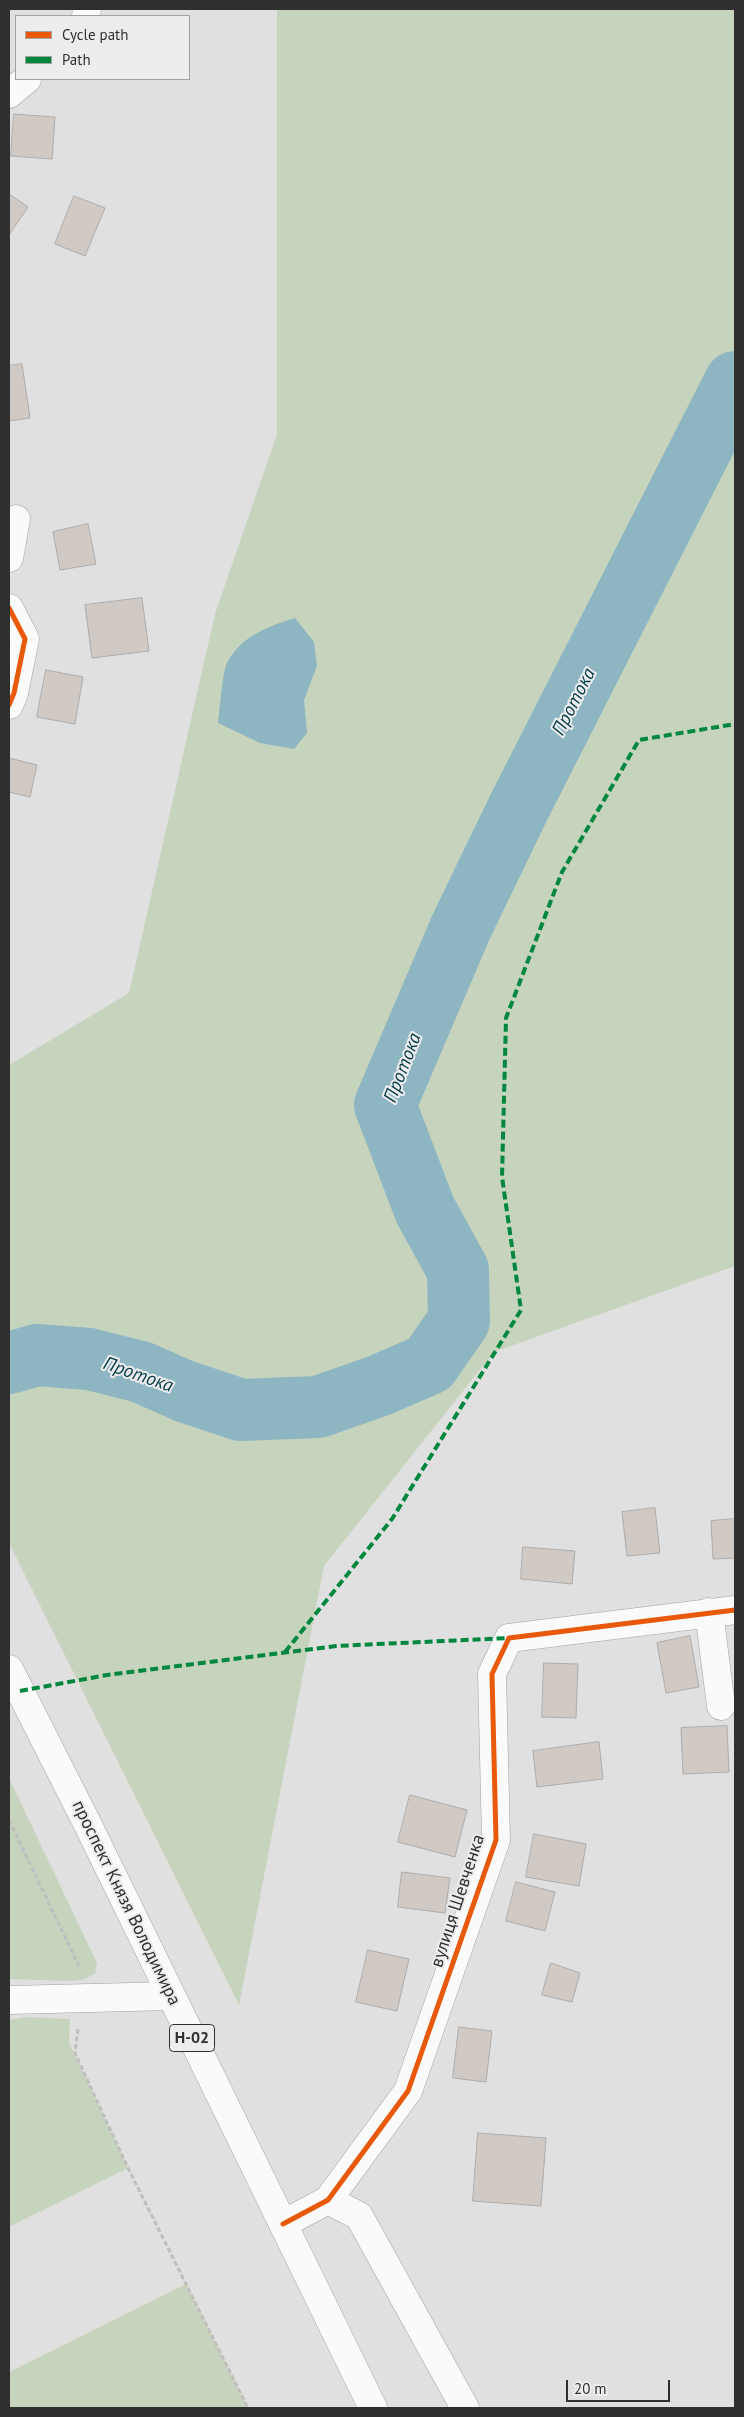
<!DOCTYPE html>
<html>
<head>
<meta charset="utf-8">
<style>
	body { margin:0 }
	#map { position:relative; width:744px; height:2417px; overflow:hidden; background:#e0e0e0; font-family:"PT Sans",sans-serif }
	canvas { display:block }
	.frame { position:absolute; inset:0; border:10px solid #2f2f2f; pointer-events:none }
	.legend { position:absolute; left:15px; top:15px; width:175px; height:65px; box-sizing:border-box; background:#ededee; border:1px solid #a1a1a2; margin:0; padding:6px 9px; list-style:none; font-size:15px; color:#2f2f2f }
	.legend li { display:flex; align-items:center; gap:10px; height:25px }
	.legend b { width:25px; border:1px solid #a1a1a2 }
	.scale { position:absolute; left:566px; top:2380px; width:104px; height:22px; box-sizing:border-box; border:2px solid #2f2f2f; border-top:0; padding-left:6px; font-size:15px; line-height:18px; white-space:nowrap; color:#2f2f2f; -webkit-text-stroke:4px #ededee; paint-order:stroke }
</style>
</head>
<body>
<div id="map">
<canvas width="744" height="2417"></canvas>
<div class="frame"></div>
<ul class="legend">
<li><b style="height:6px;background:#e8590c"></b>Cycle path</li>
<li><b style="height:6px;background:#00873e"></b>Path</li>
</ul>
<div class="scale">20 m</div>
</div>
<script>
const context = document.querySelector('canvas').getContext('2d');
context.lineJoin = 'round';
function fill(path, color) { context.fillStyle = color; context.fill(path, 'evenodd'); }
function trace(path, color, width, dash) { context.strokeStyle = color; context.lineWidth = width; context.lineCap = dash ? 'butt' : 'round'; context.setLineDash(dash || []); context.stroke(path); }
function label(font, color, halo, rows, align = 'center') {
  context.font = font + ' "PT Sans",sans-serif'; context.lineWidth = 4; context.setLineDash([]); context.textBaseline = 'middle'; context.strokeStyle = halo; context.fillStyle = color; for (const [text, x, y, turn = 0] of rows) {
    context.save(); context.translate(x, y); context.rotate((+turn || 0) * Math.PI / 180); context.textAlign = isNaN(turn) ? turn : align; if (halo) context.strokeText(text, 0, 0); context.fillText(text, 0, 0); context.restore();
  }
}
const green = new Path2D(`
	M277 9H735V1266L494 1352 324 1566 239 2005 9 1543V1065L129 993 215 614 277 434Z
	M9 1778 97 1963 95 1974 82 1980 70 1981 9 1979Z
	M26 2017 70 2019 69 2042 128 2168 9 2227V2020Z
	M186 2284 248 2408H9V2372Z`);
const water = new Path2D(`
	M295 618 314 642 317 666 304 700 307 733 294 749 260 743 218 723C220 708 222 672 228 661 242 636 269 626 295 618Z`);
const river = new Path2D(`
	M9 1363 37 1355 89 1359 141 1372 184 1391 241 1410 318 1407 378 1386 429 1364 459 1321 458 1270 425 1210 385 1105 461 927 519 807 735 382`);
const building = new Path2D(`
	M14 114 55 117 52 159 11 156Z
	M9 194 28 207 9 235Z
	M74 196 105 208 85 256 55 244Z
	M22 364 30 418 9 421V366Z
	M88 524 96 564 60 570 53 532Z
	M142 598 149 651 92 658 85 605Z
	M46 670 83 677 75 724 37 717Z
	M9 758 37 765 30 797 9 792Z
	M655 1508 660 1553 627 1556 622 1512Z
	M735 1519V1558L713 1559 711 1521Z
	M523 1547 575 1551 572 1584 521 1579Z
	M690 1636 699 1687 666 1693 657 1643Z
	M544 1663 578 1664 576 1718 542 1717Z
	M727 1726 729 1772 683 1774 681 1728Z
	M599 1742 603 1779 537 1787 533 1751Z
	M410 1795 467 1810 455 1857 398 1842Z
	M534 1834 586 1844 579 1886 526 1877Z
	M402 1872 450 1878 445 1913 398 1907Z
	M516 1882 555 1892 545 1931 506 1921Z
	M368 1950 409 1959 397 2011 356 2002Z
	M551 1963 580 1973 572 2002 542 1995Z
	M459 2027 492 2031 486 2082 453 2078Z
	M478 2133 546 2138 541 2206 473 2201Z`);
const path = new Path2D(`
	M9 1820 79 1966
	M78 2029 75 2053 128 2168 248 2408`);
const minor = new Path2D(`
	M86 16 87 9
	M9 94 27 79
	M9 558 16 519
	M9 608 25 639 14 693 9 705
	M709 1612 721 1706
	M9 2000 171 1996
	M328 2200 359 2216 465 2408
	M283 2224 328 2200 408 2091 496 1840 492 1674 509 1638 735 1610`);
const major = new Path2D(`
	M9 1669 88 1825 373 2408`);
const quiet = new Path2D(`
	M285 1652 392 1519 521 1310 502 1177 506 1018 562 872 639 740 735 724
	M20 1691 107 1675 336 1646 509 1638`);
const cycleway = new Path2D(`
	M9 608 25 639 14 693 9 705
	M283 2224 328 2200 408 2091 496 1840 492 1674 509 1638 735 1610`);
const shields = [
	[192,2038,45]
];
const shieldNames = [
	["Н-02",192,2038]
];
const streetNames = [
	["вулиця Шевченка",458,1901,-72],
	["проспект Князя Володимира",126,1903,64]
];
const waterNames = [
	["Протока",574,702,-63],
	["Протока",403,1068,-69],
	["Протока",138,1375,19]
];
fill(green, '#c7d4bd');
fill(water, '#8db6c2');
trace(river, '#8db6c2', 62);
fill(building, '#d1c9c3');
trace(building, '#acacac', 1);
trace(minor, '#a0a0a1', 29);
trace(major, '#a0a0a1', 29);
trace(path, '#bfbfbf', 3, [5, 2.5]);
trace(minor, '#fafafa', 28);
trace(major, '#fafafa', 28);
trace(quiet, '#00873e', 4, [8, 4]);
trace(cycleway, '#e8590c', 5);
for (const [x, y, w] of shields) { const box = new Path2D(); box.roundRect(x - w / 2, y - 13.5, w, 27, 4); context.fillStyle = '#ededee'; context.fill(box); trace(box, '#2f2f2f', 1); }
label('bold 16px', '#2f2f2f', null, shieldNames);
label('18px', '#2f2f2f', '#ededee', streetNames);
label('italic 19px', '#023b47', '#ededee', waterNames);
</script>
</body>
</html>
